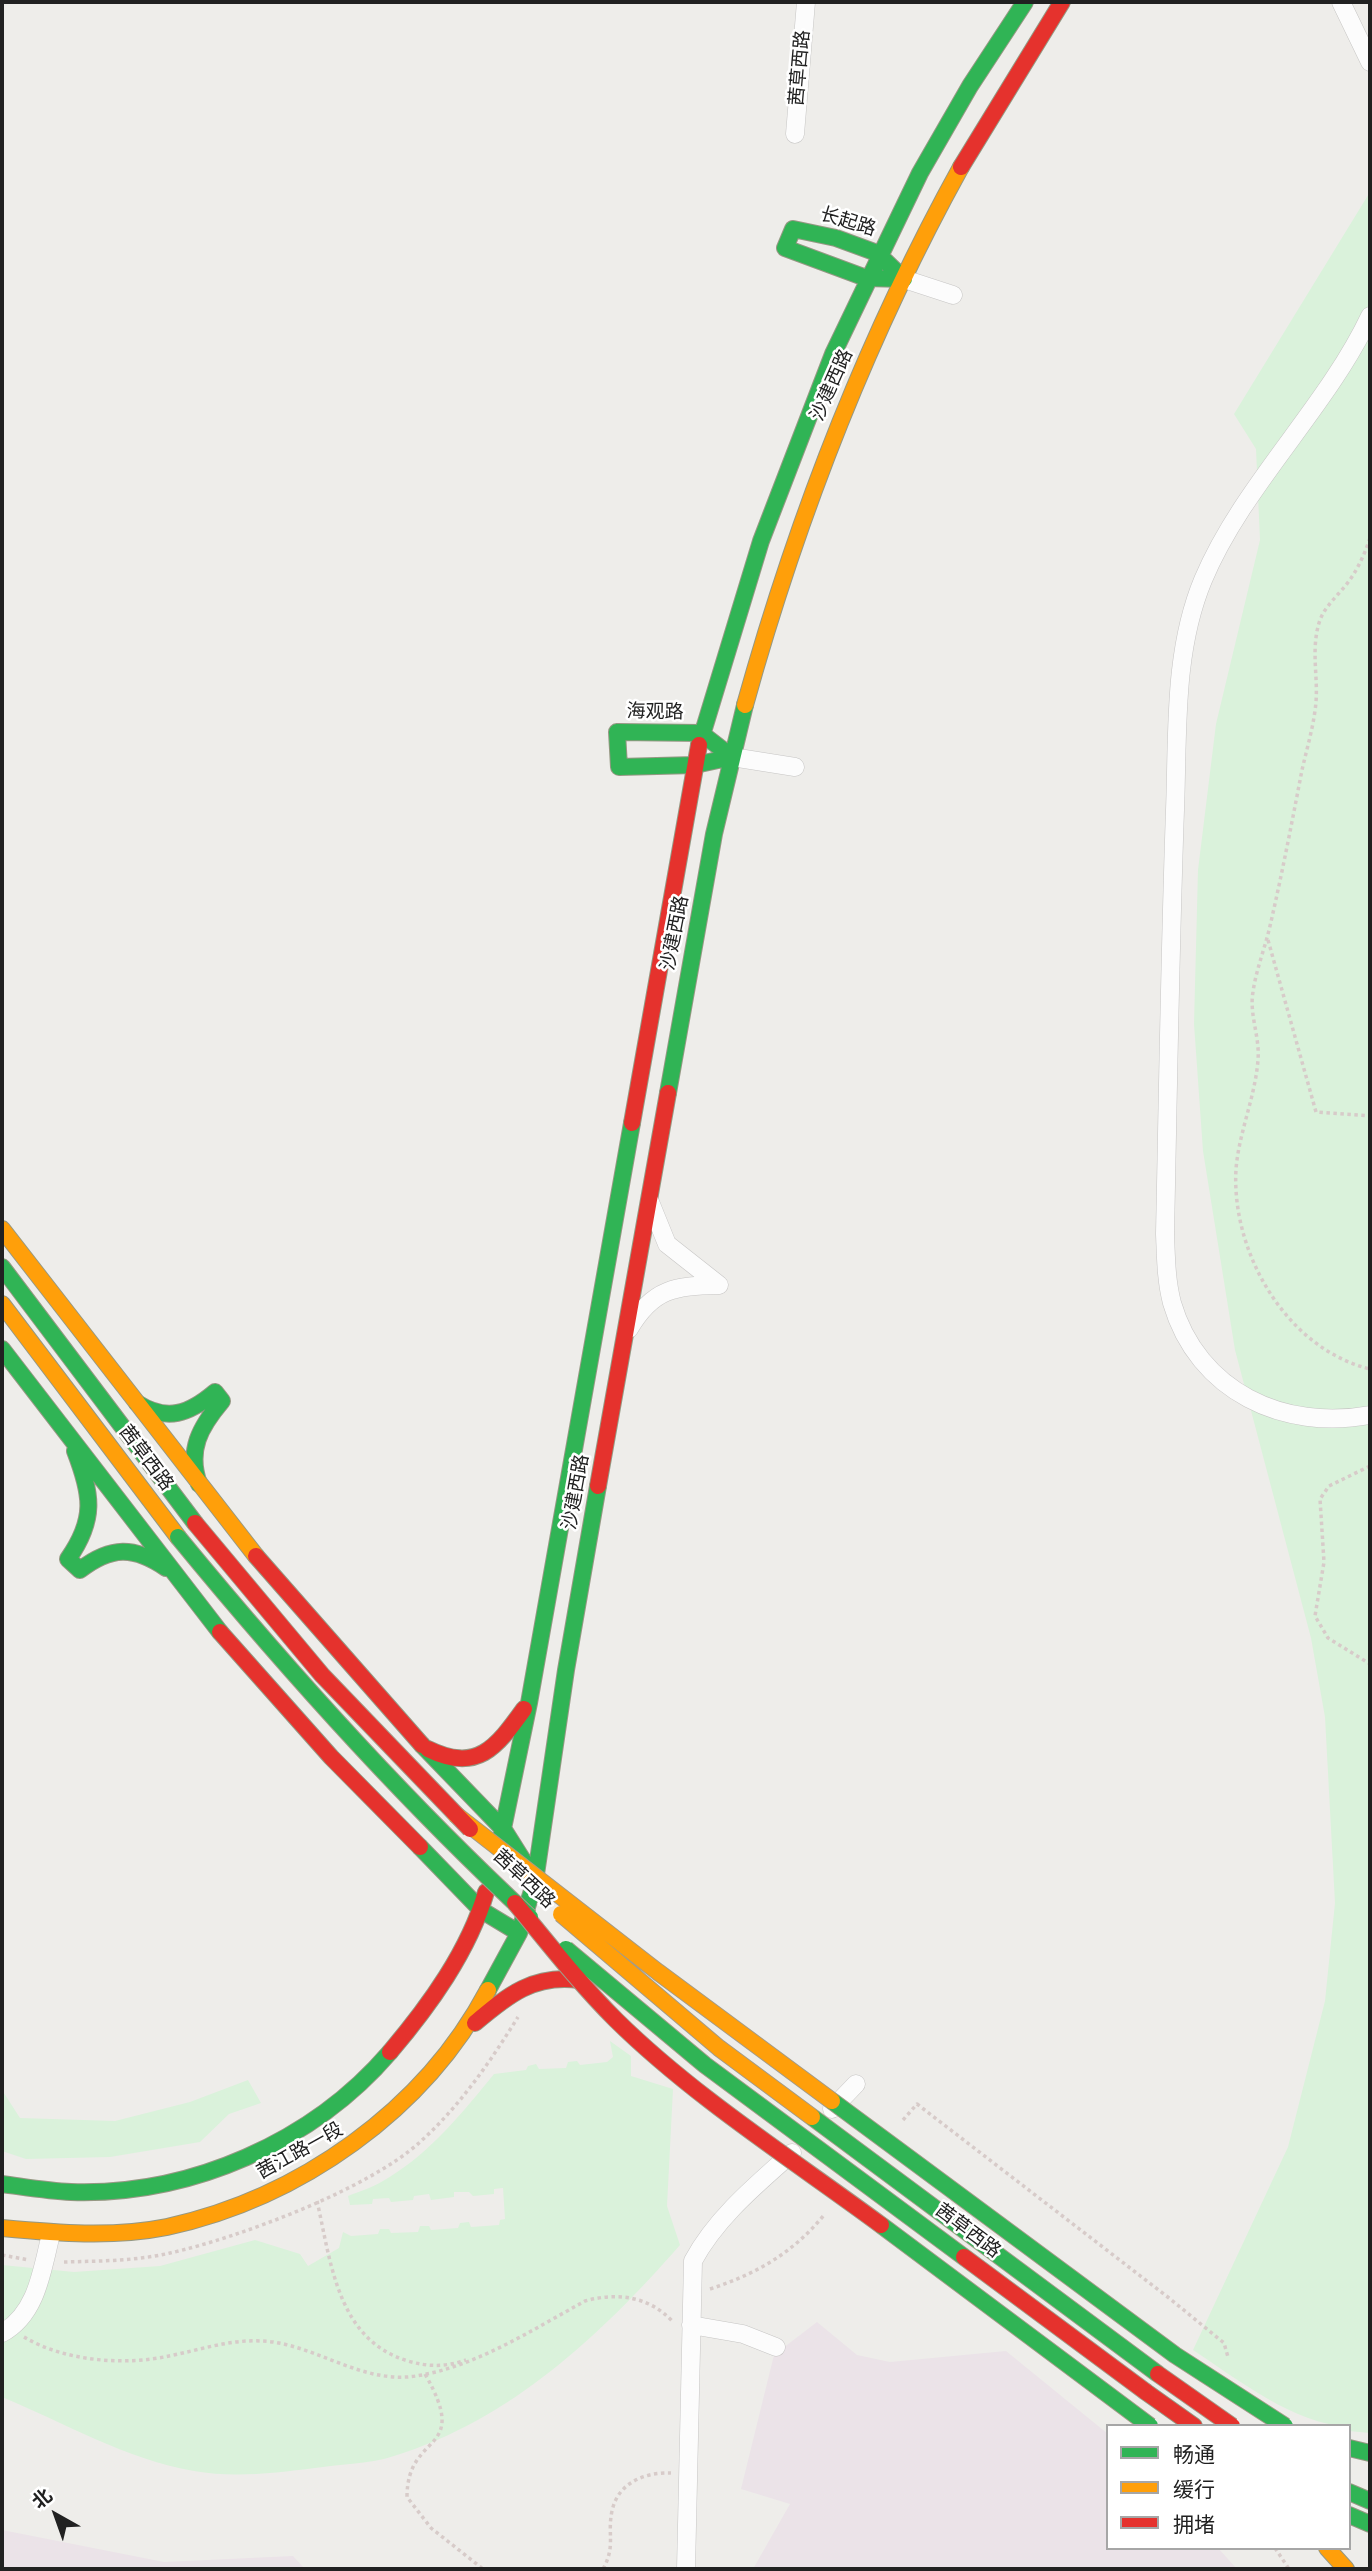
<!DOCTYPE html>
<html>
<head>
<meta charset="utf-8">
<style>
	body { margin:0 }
	#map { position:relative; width:1372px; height:2571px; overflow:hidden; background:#eeedea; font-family:Figtree,"Noto Sans SC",sans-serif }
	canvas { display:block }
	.frame { position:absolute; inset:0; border:4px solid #212121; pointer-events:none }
	.legend { position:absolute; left:1106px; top:2424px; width:245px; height:126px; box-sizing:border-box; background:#fff; border:2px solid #a6a6a6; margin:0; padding:9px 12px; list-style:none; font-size:21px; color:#212121 }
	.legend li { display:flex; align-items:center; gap:14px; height:35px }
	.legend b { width:35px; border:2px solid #a6a6a6 }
	.north { position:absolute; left:21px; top:2480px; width:70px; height:70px; -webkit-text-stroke:5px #fff; paint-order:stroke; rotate:320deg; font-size:19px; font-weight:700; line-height:28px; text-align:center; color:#212121 }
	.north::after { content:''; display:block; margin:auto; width:24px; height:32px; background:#212121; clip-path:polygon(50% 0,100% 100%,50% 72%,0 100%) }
</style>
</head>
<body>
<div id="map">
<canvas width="1372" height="2571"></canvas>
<div class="frame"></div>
<ul class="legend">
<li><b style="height:9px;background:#30b455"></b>畅通</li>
<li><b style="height:9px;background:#ff9f0a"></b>缓行</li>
<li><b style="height:9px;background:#e5322d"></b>拥堵</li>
</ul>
<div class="north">北</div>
</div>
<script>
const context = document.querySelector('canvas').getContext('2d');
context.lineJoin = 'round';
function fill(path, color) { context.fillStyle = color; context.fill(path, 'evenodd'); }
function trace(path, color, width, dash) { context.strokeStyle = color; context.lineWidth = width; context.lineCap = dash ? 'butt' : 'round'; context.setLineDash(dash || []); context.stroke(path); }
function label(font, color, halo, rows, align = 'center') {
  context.font = font + ' Figtree,"Noto Sans SC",sans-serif'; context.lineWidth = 5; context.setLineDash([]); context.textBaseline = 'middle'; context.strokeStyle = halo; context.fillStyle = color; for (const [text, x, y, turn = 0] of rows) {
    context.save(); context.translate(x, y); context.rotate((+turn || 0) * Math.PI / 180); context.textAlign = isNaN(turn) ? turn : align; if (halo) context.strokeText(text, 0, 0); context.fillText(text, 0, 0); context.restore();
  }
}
const industrial = new Path2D(`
	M817 2322 857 2355 890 2362 1006 2351 1108 2434V2548H1218L1237 2569H753L790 2504 741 2489 774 2355Z
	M2 2530 164 2562 293 2556 305 2569H2Z`);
const park = new Path2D(`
	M1370 192V2433L1349 2431V2426C1296 2426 1236 2378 1193 2350L1288 2147 1325 2001 1335 1903 1325 1717 1311 1638 1235 1350 1203 1151 1194 1024 1198 870 1216 724 1260 540 1256 449 1234 414Z
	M610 2041 631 2056V2076L673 2089 667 2206 680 2245C601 2335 511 2420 394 2456 370 2464 341 2464 315 2468 276 2473 233 2478 194 2471 125 2459 65 2423 2 2397V2265L74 2272 160 2266 255 2240 300 2254 308 2266 339 2248 343 2232 351 2236 378 2234 380 2229H389L391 2233 418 2232 420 2226H429L431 2230 458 2228 460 2223 469 2222 471 2227 499 2225 500 2220 505 2219 503 2188 494 2189V2194L473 2196 469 2192H454V2197L431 2200 429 2194 414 2196 413 2200 391 2202 389 2198 373 2199 372 2204 350 2205 348 2196C361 2191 376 2186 388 2178 430 2153 464 2111 494 2074L526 2070 528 2066 536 2064 539 2069 566 2068 568 2062 577 2061 580 2065 607 2062 613 2057Z
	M248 2080 261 2103 229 2114 200 2142 110 2157 26 2159 2 2151V2090L20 2118 115 2121 190 2102Z`);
const path = new Path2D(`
	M1370 538C1365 553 1359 567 1349 581 1339 595 1324 606 1319 623 1311 650 1318 676 1316 702 1314 725 1307 748 1302 770 1292 822 1282 874 1270 926 1265 948 1256 970 1253 992 1249 1014 1260 1037 1258 1060 1255 1098 1239 1132 1236 1169 1231 1253 1287 1349 1370 1369
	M1268 940 1316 1112 1370 1116
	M1370 1466 1329 1486 1320 1499 1324 1562 1315 1616 1328 1638 1370 1664
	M903 2120 917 2104 1169 2298 1224 2343 1228 2357
	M317 2201C331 2262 337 2340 408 2361 428 2367 446 2367 466 2360
	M2 2255 29 2260
	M64 2262C99 2261 136 2261 170 2253 238 2238 369 2189 420 2142 460 2106 490 2062 518 2017
	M710 2289C756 2274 793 2253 824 2215
	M24 2337C64 2361 124 2366 169 2356 204 2349 236 2337 273 2342 321 2349 365 2384 416 2376 475 2367 532 2330 585 2301 617 2292 649 2296 673 2322
	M425 2374C472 2456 407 2430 407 2497L431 2528 483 2569
	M1275 2548 1289 2569
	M603 2569C616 2546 607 2534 612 2511 618 2482 646 2472 671 2473`);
const street = new Path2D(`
	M1341 2 1370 62
	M795 134 806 2
	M904 279 953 295
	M1370 316C1326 409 1243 485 1203 580 1173 652 1178 733 1175 810 1170 951 1168 1092 1165 1234 1166 1257 1166 1280 1172 1303 1198 1392 1284 1431 1370 1415
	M732 757 795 767
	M650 1202 667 1244 719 1285
	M629 1329C653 1288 675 1286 719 1285
	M832 2109 856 2084
	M691 2325 743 2334 776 2347
	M2 2333C37 2314 42 2270 51 2234
	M686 2569 693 2261C716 2218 756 2185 792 2153`);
const fast = new Path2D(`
	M793 229 836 238 877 253 904 279 866 278 785 248Z
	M617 732 701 733 732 757 695 765 619 767Z
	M699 745 761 541 833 354 920 173 970 86 1025 2
	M668 1093 714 834 745 705
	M2 1267 195 1523
	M2 1349 220 1632
	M137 1403C167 1422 189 1414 215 1392L222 1401C200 1427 187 1450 199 1484
	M75 1451C92 1495 96 1519 68 1559L80 1570C111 1546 134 1546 166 1568
	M422 1745 504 1830 526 1865
	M500 1843 529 1703 632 1123
	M420 1847 481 1910 519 1933
	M488 1990 519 1933 535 1881 566 1670 598 1486
	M2 2184C25 2187 48 2191 71 2192 190 2196 313 2142 390 2052
	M1349 2448 1370 2453
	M1349 2492 1370 2501
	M1349 2515 1370 2524`);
const slow = new Path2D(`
	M745 705C797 518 867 337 961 167
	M2 1229 256 1556
	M2 1304 178 1537
	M2 2228C57 2233 112 2238 167 2227 299 2198 424 2111 488 1990
	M1327 2548 1346 2569`);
const jam = new Path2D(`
	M961 167 1062 2
	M632 1123 699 745
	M598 1486 668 1093
	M256 1556 422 1745
	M220 1632 331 1757 420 1847
	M428 1749C477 1773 496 1748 524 1709
	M475 2023C508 1995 534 1974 579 1980L582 1975
	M390 2052C429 2006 469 1951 486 1892
	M1146 2392 1194 2426`);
const fastBridge = new Path2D(`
	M178 1537C288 1671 403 1799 530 1917
	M566 1949 705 2065 964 2257
	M832 2101 1175 2355 1285 2426
	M812 2117 1158 2374
	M881 2225 1150 2426`);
const slowBridge = new Path2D(`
	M455 1814 658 1972 832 2101
	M561 1914 719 2048 812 2117`);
const jamBridge = new Path2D(`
	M195 1523 322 1675 470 1829
	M515 1903C548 1943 579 1983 616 2020 693 2096 793 2160 881 2225
	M964 2257 1146 2392
	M1158 2374 1232 2426`);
const streetNames = [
	["茜草西路",800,68,-85],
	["长起路",848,222,17],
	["沙建西路",832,385,-66],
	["海观路",655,712,1],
	["沙建西路",675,933,-79],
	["茜草西路",146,1458,53],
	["沙建西路",576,1492,-80],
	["茜草西路",524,1879,43],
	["茜江路一段",300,2151,-29],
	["茜草西路",968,2231,37]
];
fill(industrial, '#ebe3e8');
fill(park, '#daf2db');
trace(street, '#c6c5c4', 19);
trace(fast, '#959883', 18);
trace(slow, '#959883', 18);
trace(jam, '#959883', 18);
trace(path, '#d7cbc9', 3.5, [3.5, 3.5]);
trace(street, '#fcfcfc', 18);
trace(fast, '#30b455', 16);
trace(slow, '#ff9f0a', 16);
trace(jam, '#e5322d', 16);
trace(fastBridge, '#a39b88', 18, []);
trace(slowBridge, '#a39b88', 18, []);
trace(jamBridge, '#a39b88', 18, []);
trace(fastBridge, '#30b455', 16);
trace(slowBridge, '#ff9f0a', 16);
trace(jamBridge, '#e5322d', 16);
label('19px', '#212121', '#fff', streetNames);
</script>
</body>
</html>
